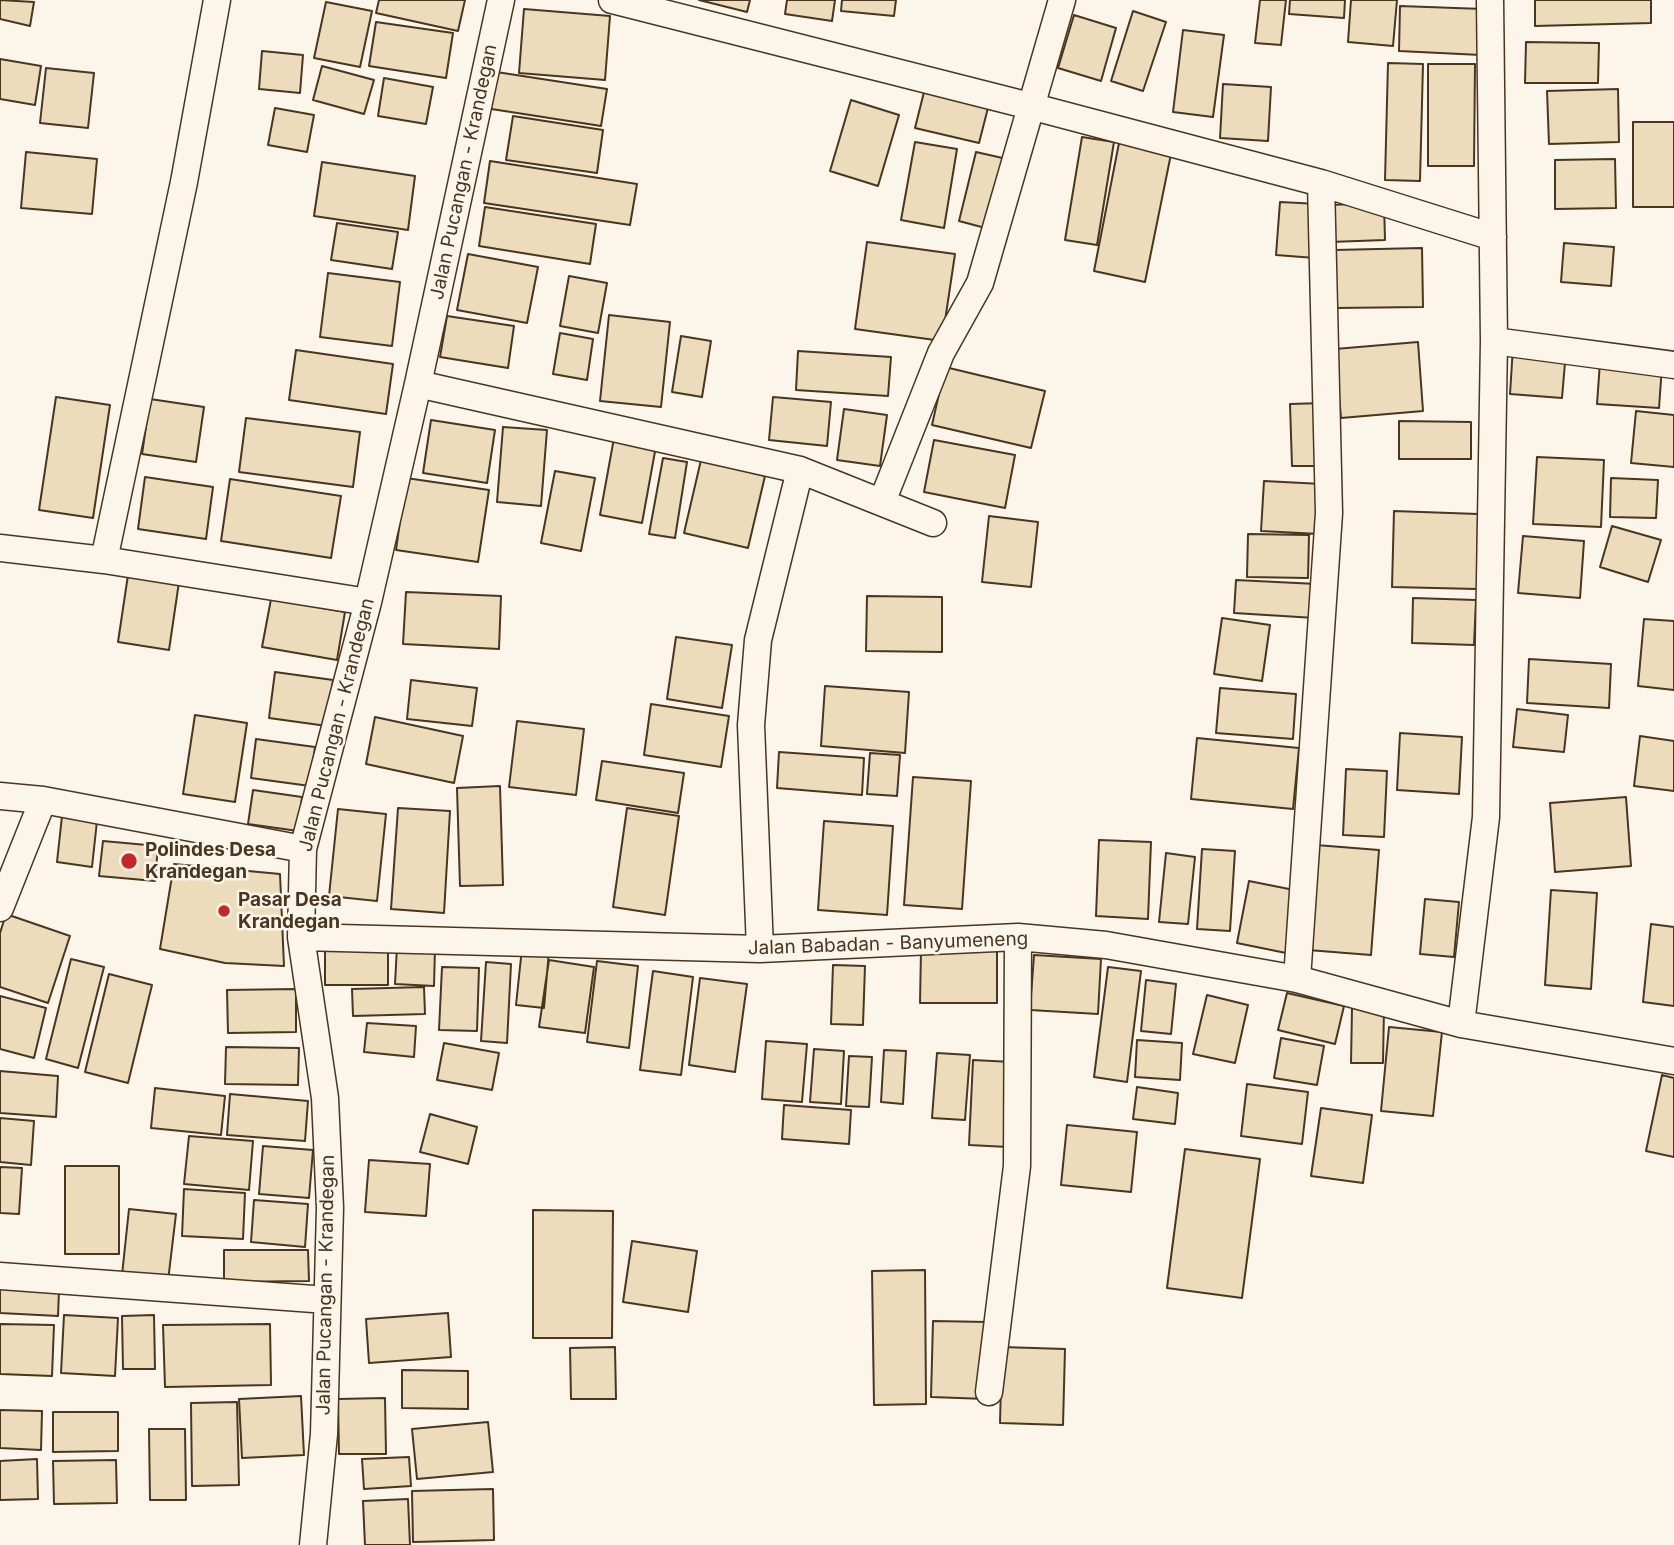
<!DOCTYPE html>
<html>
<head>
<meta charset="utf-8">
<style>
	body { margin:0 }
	canvas { display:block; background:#fbf6e9 }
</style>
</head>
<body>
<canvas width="1674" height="1545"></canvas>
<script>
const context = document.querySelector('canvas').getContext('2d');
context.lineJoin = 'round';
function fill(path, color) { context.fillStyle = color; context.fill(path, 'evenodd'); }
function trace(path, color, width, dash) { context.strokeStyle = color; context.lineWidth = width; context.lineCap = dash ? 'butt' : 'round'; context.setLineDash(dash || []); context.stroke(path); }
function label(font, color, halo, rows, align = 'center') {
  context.font = font + ' Inter,sans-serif'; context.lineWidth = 5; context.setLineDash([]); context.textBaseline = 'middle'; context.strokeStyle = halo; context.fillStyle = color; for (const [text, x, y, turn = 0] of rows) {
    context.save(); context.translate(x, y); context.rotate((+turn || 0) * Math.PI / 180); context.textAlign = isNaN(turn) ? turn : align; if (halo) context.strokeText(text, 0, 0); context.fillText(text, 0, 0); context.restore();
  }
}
const building = new Path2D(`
	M0 0 34 2 30 26 0 19Z
	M379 0H465L458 31 376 13Z
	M699 0H750L747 12Z
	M787 0H835L832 21 785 14Z
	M842 0H896L894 16 841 11Z
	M1260 0H1286L1281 45 1255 43Z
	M1290 0H1345L1344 18 1289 14Z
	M1351 0H1397L1393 46 1348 42Z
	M1535 0H1651V23L1535 26Z
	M326 2 372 11 360 67 314 58Z
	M1400 6 1483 9 1481 55 1399 51Z
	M524 9 610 16 605 80 519 73Z
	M1133 11 1166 22 1143 91 1111 81Z
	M1074 15 1116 28 1101 81 1058 68Z
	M376 22 453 33 446 78 369 66Z
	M1183 30 1224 35 1213 117 1173 112Z
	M1526 42 1599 43 1598 83H1525Z
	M262 51 303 55 300 93 259 89Z
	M0 59 41 66 35 105 0 99Z
	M1388 63 1423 64 1420 181 1385 180Z
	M1428 64H1475L1474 166H1428Z
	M322 66 374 80 364 114 313 100Z
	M46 68 94 73 88 128 40 123Z
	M490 71 607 89 601 126 485 108Z
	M384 78 433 87 426 124 378 116Z
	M1223 84 1271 87 1268 141 1220 138Z
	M925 88 989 104 979 143 915 128Z
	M1618 89 1619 142 1549 144 1547 91Z
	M851 100 899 115 878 186 830 171Z
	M275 108 314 115 307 152 268 145Z
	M513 116 603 130 597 173 506 160Z
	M1633 122H1674V207H1633Z
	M1082 137 1114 142 1097 245 1065 240Z
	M915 142 957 149 944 228 901 220Z
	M1119 143 1171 154 1145 282 1094 271Z
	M26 152 97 159 92 214 21 208Z
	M976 152 1007 159 989 229 959 221Z
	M1615 159 1616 208 1555 209V160Z
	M490 161 637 184 630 225 484 203Z
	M322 162 415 176 408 230 314 216Z
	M1280 202 1319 204 1315 258 1276 255Z
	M1384 203 1385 240 1330 242 1329 205Z
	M485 207 596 224 590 264 479 246Z
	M337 223 398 232 392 269 331 260Z
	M867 242 955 254 942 341 855 329Z
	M1564 243 1614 247 1611 286 1561 282Z
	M1422 248 1423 307 1335 308 1334 250Z
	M468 254 538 267 527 323 457 310Z
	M328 273 400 282 392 346 320 337Z
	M569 276 607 283 598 333 560 326Z
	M609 315 670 322 661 407 600 401Z
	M447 316 514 326 508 368 440 357Z
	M560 333 593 339 587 380 553 374Z
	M681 336 711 341 702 397 672 392Z
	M1418 342 1423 411 1341 418 1335 349Z
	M1513 347 1566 351 1562 398 1510 394Z
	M296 350 393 364 386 414 289 400Z
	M798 351 891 357 888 396 796 390Z
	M1600 362 1662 366 1659 408 1597 404Z
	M945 367 1045 391 1031 448 932 425Z
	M56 397 110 405 93 518 39 510Z
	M773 397 831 402 827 446 769 440Z
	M150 399 204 407 196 462 142 454Z
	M1323 403 1324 466H1292L1290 404Z
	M844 409 887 415 880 466 837 460Z
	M1636 411 1674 415V467L1631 463Z
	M246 418 360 432 353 487 239 472Z
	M431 420 495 430 487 483 423 473Z
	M1399 421 1471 422V459H1399Z
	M503 427 547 430 541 506 497 502Z
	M614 438 656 446 642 523 600 515Z
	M934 440 1015 455 1005 508 924 492Z
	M1537 457 1604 460 1601 527 1533 524Z
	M663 458 687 462 675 538 649 534Z
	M701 460 765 476 748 548 684 533Z
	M555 471 595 478 581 551 541 543Z
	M145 477 213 487 206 539 138 529Z
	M406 478 489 490 478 562 396 550Z
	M1611 478 1658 480 1656 518 1610 517Z
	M230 479 341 496 331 558 221 541Z
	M1264 481 1322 484 1319 534 1261 531Z
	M1394 511 1478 514 1477 589 1392 587Z
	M989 516 1038 522 1031 587 982 582Z
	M1612 526 1661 540 1648 582 1600 567Z
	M1248 534 1309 535 1308 578 1247 577Z
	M1523 536 1584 541 1580 598 1518 593Z
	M128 575 179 582 169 650 118 642Z
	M1236 580 1317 584 1315 618 1234 613Z
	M406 592 501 596 499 649 403 644Z
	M867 596 942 597V652L866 651Z
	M1413 598 1476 600 1474 645 1412 643Z
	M271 599 345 612 337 660 262 647Z
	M1222 618 1270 625 1262 681 1214 674Z
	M1644 619 1674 621V690L1638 686Z
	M676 637 732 645 722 708 667 699Z
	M1529 659 1611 664 1609 708 1527 703Z
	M275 672 333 680 327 726 269 718Z
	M411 680 477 688 472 726 407 719Z
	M825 686 909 692 905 753 821 746Z
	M1220 688 1296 694 1293 739 1216 733Z
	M651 704 729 716 721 767 644 755Z
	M1517 709 1568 715 1564 752 1513 747Z
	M195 715 247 723 235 802 183 794Z
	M375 717 463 736 454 783 366 764Z
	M517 721 584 729 576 795 509 787Z
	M1400 733 1462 737 1459 794 1397 790Z
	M1640 736 1674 741V791L1634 786Z
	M1197 738 1299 748 1293 809 1191 799Z
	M256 739 315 747 310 786 251 778Z
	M779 752 864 758 862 795 777 788Z
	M870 753 900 755 897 796 867 794Z
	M602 761 684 773 678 813 596 800Z
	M1346 769 1387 771 1384 837 1343 835Z
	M913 777 971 781 962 909 904 905Z
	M500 786 503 885 460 886 457 788Z
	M253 790 302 797 298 831 248 824Z
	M1626 797 1631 866 1555 872 1550 803Z
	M398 808 450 811 444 913 391 909Z
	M627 808 679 816 665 915 613 907Z
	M338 809 386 814 377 901 329 896Z
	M62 816 97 821 92 867 57 862Z
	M824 821 893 826 887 915 818 910Z
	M1099 840 1151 842 1148 919 1096 916Z
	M103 841 158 846 155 881 99 876Z
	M1316 845 1379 850 1371 955 1308 950Z
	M1202 849 1235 851 1230 931 1197 929Z
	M1166 853 1195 857 1188 924 1159 922Z
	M174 864 280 874 284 966 225 963 160 949Z
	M1249 881 1299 891 1286 953 1237 943Z
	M1551 890 1597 893 1591 989 1545 985Z
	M1425 899 1459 902 1454 957 1420 954Z
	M6 914 70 936 48 1003 0 987V933Z
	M1651 924 1674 927V1006L1643 1002Z
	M397 946 435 948 434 986 395 984Z
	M325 948H388V985H325Z
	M522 948 549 951 544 1008 516 1005Z
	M997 949V1003H920L921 950Z
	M1034 955 1101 959 1098 1014 1030 1010Z
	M71 959 104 967 78 1068 46 1059Z
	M549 960 594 967 585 1033 539 1027Z
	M597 961 638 966 629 1048 587 1042Z
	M486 962 511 964 507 1043 481 1041Z
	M833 965 865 966 863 1025 831 1024Z
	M442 967 479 968 477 1031 439 1030Z
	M1108 967 1141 971 1127 1082 1094 1077Z
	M653 971 693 977 681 1075 640 1070Z
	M109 974 152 985 128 1083 85 1072Z
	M700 978 747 984 735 1072 689 1065Z
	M1146 980 1176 984 1171 1034 1141 1031Z
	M424 987 425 1014 353 1016 352 989Z
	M296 989V1032L228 1033 227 990Z
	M1287 993 1344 1006 1335 1044 1278 1030Z
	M1207 995 1248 1005 1235 1063 1193 1054Z
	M0 996 46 1008 34 1058 0 1049Z
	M1352 1007 1384 1008 1383 1063H1351Z
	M367 1023 416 1026 414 1057 364 1052Z
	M1389 1027 1442 1032 1433 1116 1381 1111Z
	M1281 1038 1324 1046 1317 1085 1274 1078Z
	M1137 1040 1182 1043 1180 1080 1135 1077Z
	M766 1041 807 1044 802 1102 762 1099Z
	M444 1043 499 1053 492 1090 437 1080Z
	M226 1047 299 1048 298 1085 225 1084Z
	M814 1049 844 1051 841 1104 810 1102Z
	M884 1050 906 1051 903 1104 881 1102Z
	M937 1053 970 1055 965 1120 932 1118Z
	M849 1056 872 1057 869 1107 846 1106Z
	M973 1060 1012 1062 1008 1147 969 1145Z
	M0 1071 58 1076 56 1117 0 1113Z
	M1662 1075 1674 1078V1157L1646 1151Z
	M1247 1084 1308 1092 1302 1144 1241 1136Z
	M1137 1087 1178 1093 1175 1124 1133 1119Z
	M155 1088 225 1096 221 1135 151 1128Z
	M230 1094 308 1101 305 1141 227 1135Z
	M784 1105 851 1110 849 1144 782 1139Z
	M1321 1108 1372 1115 1363 1183 1311 1176Z
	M430 1114 477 1127 468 1164 420 1152Z
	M0 1118 34 1121 31 1165 0 1162Z
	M1067 1125 1137 1132 1131 1192 1061 1185Z
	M189 1136 253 1141 249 1190 184 1184Z
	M263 1146 313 1150 309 1198 259 1194Z
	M1185 1149 1260 1159 1242 1298 1167 1288Z
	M369 1160 430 1164 426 1216 365 1212Z
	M65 1166H119V1254H65Z
	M0 1167 22 1168 19 1214 0 1213Z
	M184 1189 245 1193 243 1239 182 1236Z
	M254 1200 308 1204 305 1247 251 1242Z
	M129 1209 176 1214 168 1281 122 1275Z
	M533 1210 613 1211 612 1338H533Z
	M632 1241 697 1251 688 1312 623 1302Z
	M224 1250H308L309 1281 224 1282Z
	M925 1270 926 1404 874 1405 872 1271Z
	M0 1287 59 1290 58 1316 0 1313Z
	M448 1313 451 1357 369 1363 366 1319Z
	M64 1315 118 1318 115 1376 61 1373Z
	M154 1315 155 1369H123L122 1316Z
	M933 1321 988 1322 986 1399 931 1397Z
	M0 1324 54 1325 52 1376 0 1374Z
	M270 1324 271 1385 165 1387 163 1325Z
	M615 1347 616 1399H571L570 1348Z
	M1002 1347 1065 1349 1063 1425 1000 1423Z
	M402 1370 468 1371V1409L402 1408Z
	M301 1396 304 1455 242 1458 239 1399Z
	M385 1398 386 1454H339L338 1399Z
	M237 1402 239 1485 192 1486 191 1403Z
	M0 1410 42 1411 41 1450 0 1448Z
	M53 1412H118V1451L53 1452Z
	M488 1422 493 1472 417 1479 412 1429Z
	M149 1429H185L186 1500H150Z
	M409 1457 411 1486 364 1489 362 1459Z
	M37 1459 38 1499 0 1500V1461Z
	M116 1460 117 1503 54 1504 53 1461Z
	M493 1489 494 1540 413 1542 412 1491Z
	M408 1499 410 1545H365L363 1501Z`);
const street = new Path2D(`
	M612 0 1030 106 1321 183 1493 237
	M1494 341 1674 365
	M418 384 800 470 933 523
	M882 502 941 353 980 283 1062 0
	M0 548 104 560 368 602
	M104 560 184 182 217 0
	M0 796 43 800 303 849
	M0 908 43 800
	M301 937 760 949 1018 937 1106 945 1297 979 1461 1024 1674 1061
	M760 949 751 725 758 640 800 470
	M1297 979 1329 513 1321 183
	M1461 1024 1486 817 1494 341 1490 0
	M0 1276 327 1300
	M989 1392 1017 1166 1018 937
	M313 1545 324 1434 330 1208 325 1098 301 937 303 849 368 602 418 384 501 0`);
const markers = [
	[129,861,9,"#c62828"],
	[224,911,7,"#c62828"]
];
const streetNames = [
	["Jalan Pucangan - Krandegan",464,172,-78],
	["Jalan Pucangan - Krandegan",337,725,-76],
	["Jalan Babadan - Banyumeneng",888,944,-2],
	["Jalan Pucangan - Krandegan",326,1285,-89]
];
const poiNames = [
	["Polindes Desa",145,850],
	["Krandegan",145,872],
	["Pasar Desa",238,900],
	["Krandegan",238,922]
];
fill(building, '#ecdcbc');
trace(building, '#4a3520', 2);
trace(street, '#4a3520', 29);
trace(street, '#fbf6e9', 26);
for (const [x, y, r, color] of markers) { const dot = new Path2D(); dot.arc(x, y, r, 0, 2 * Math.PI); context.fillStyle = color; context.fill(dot); trace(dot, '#fbf6e9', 2.5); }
label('19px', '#4a3520', '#fbf6e9', streetNames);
label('bold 19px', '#4a3520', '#fbf6e9', poiNames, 'left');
</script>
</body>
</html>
